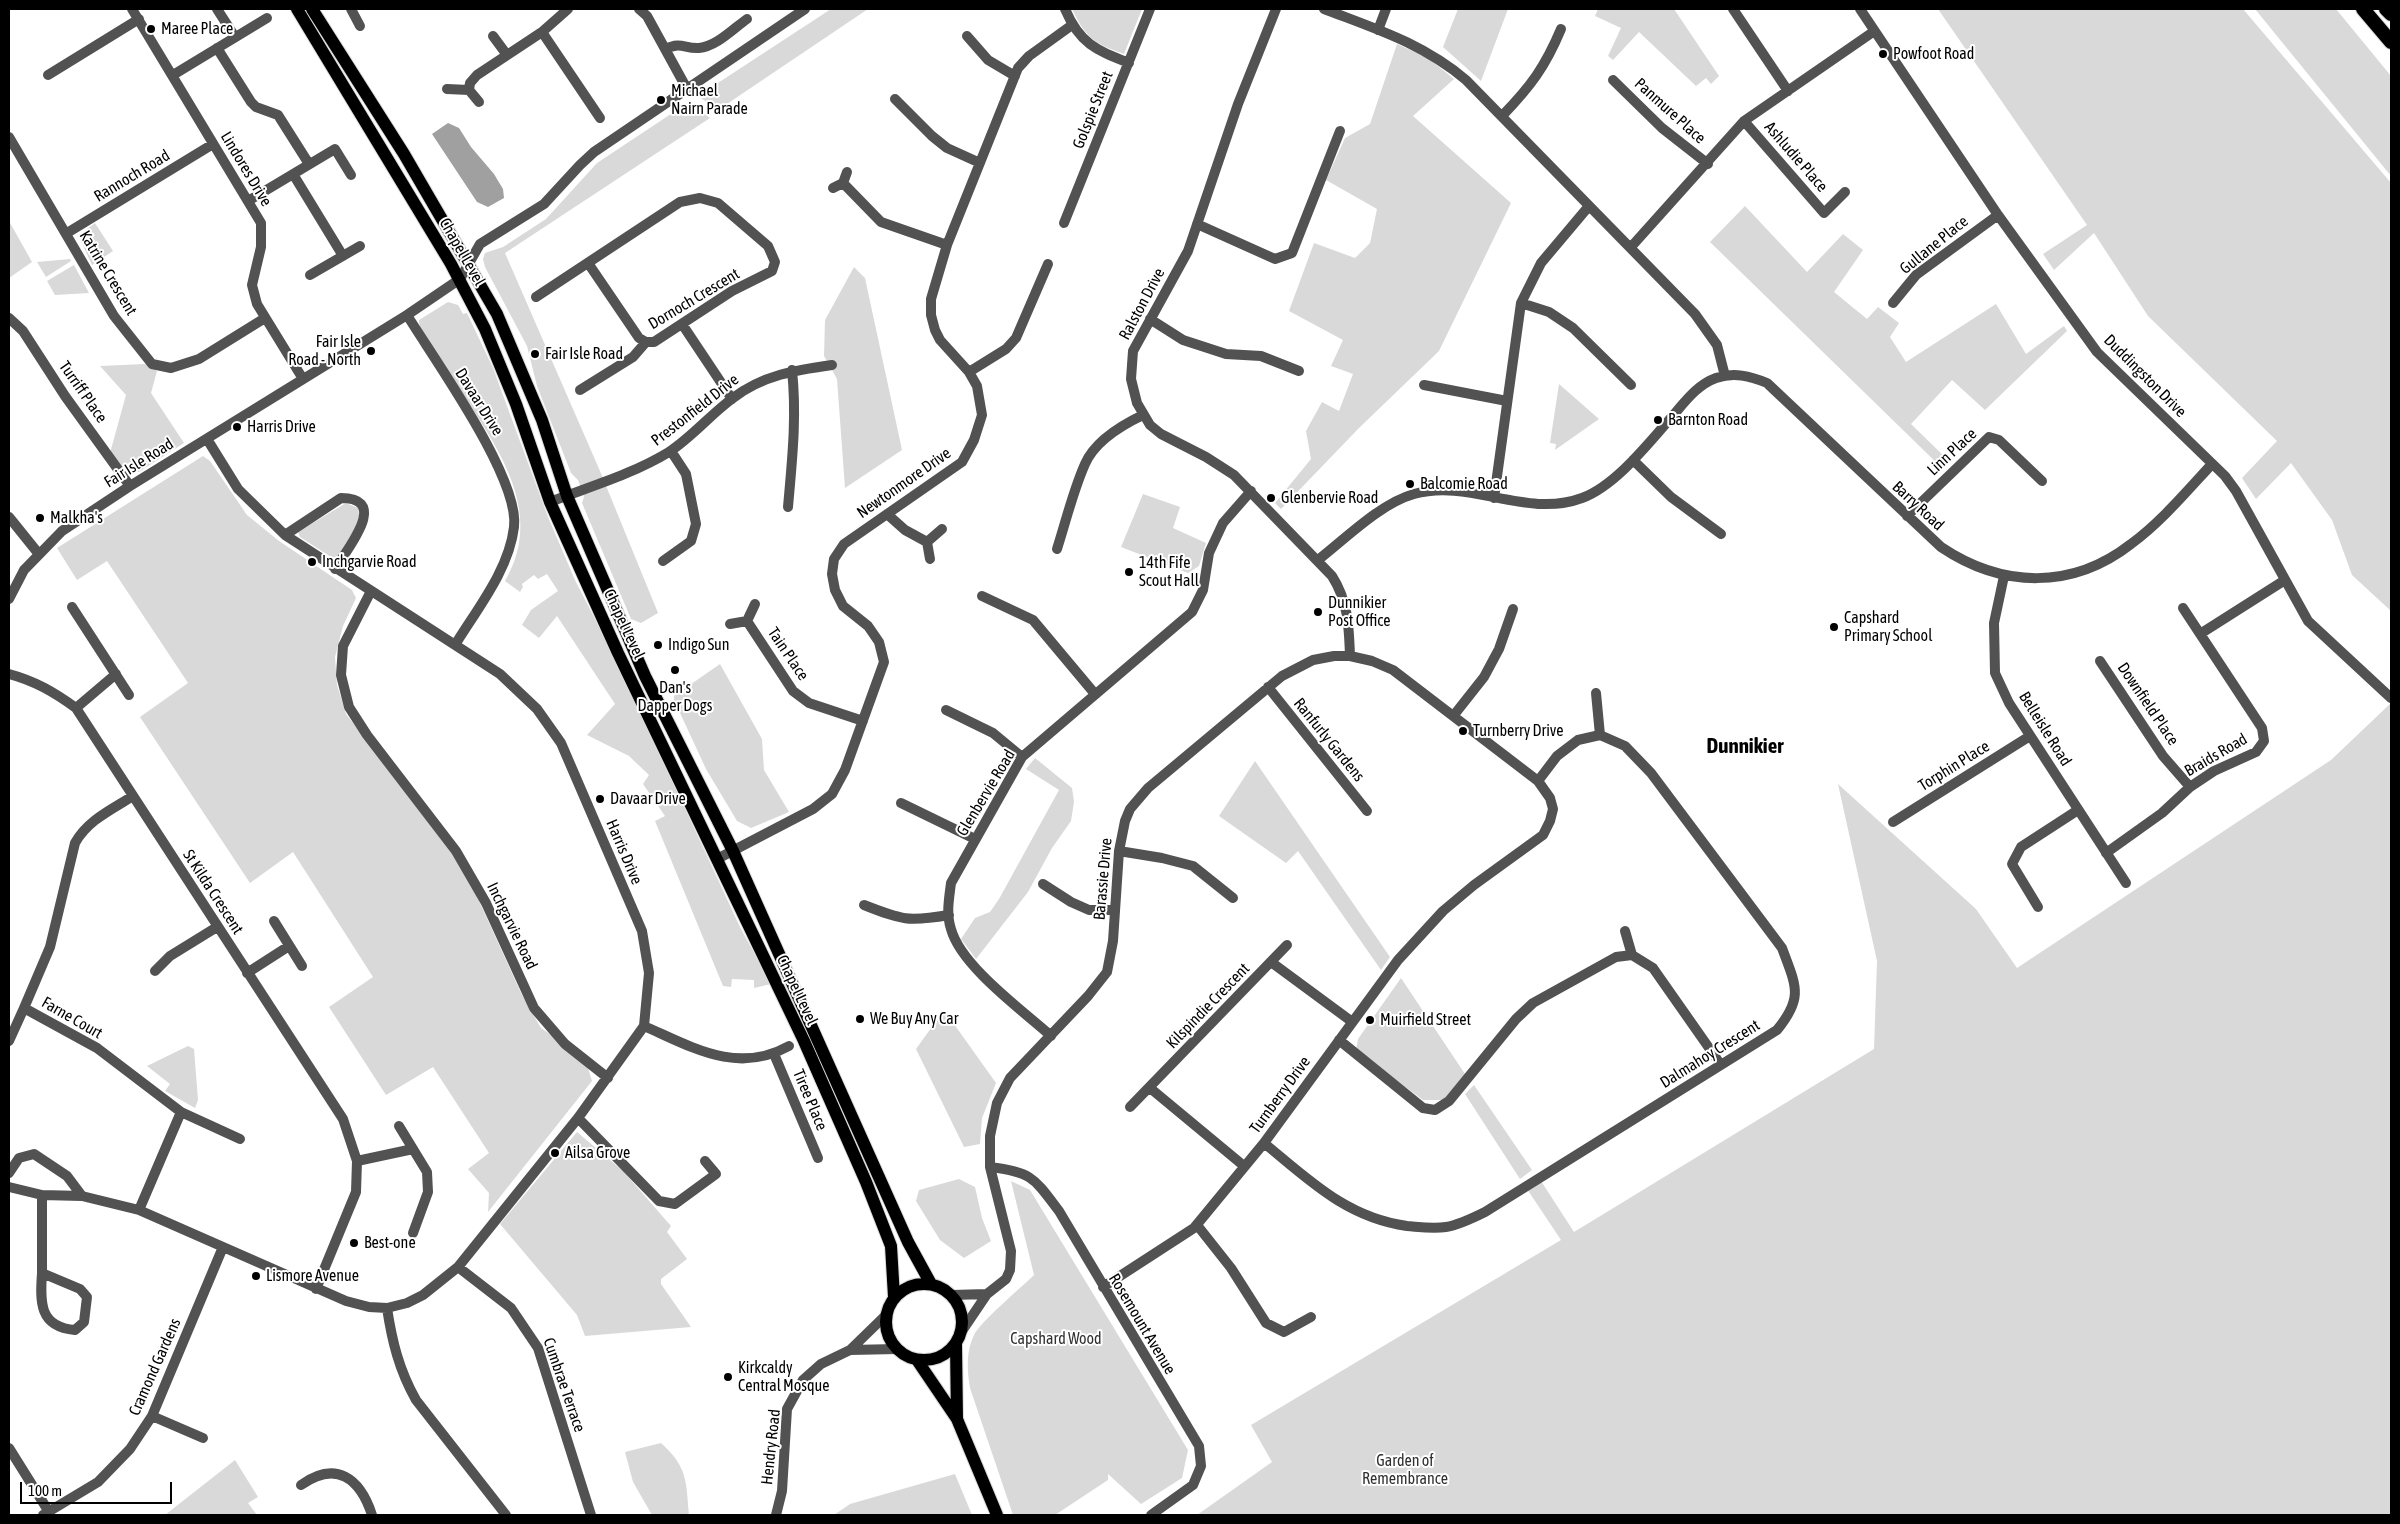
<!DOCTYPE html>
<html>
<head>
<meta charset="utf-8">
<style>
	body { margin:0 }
	#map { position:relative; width:2400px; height:1524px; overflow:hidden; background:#fff; font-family:"Asap Condensed",sans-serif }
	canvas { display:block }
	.frame { position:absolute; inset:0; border:10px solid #000; pointer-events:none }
	.scale { position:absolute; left:20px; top:1482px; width:152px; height:22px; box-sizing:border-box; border:2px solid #000; border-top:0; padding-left:6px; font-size:15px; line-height:18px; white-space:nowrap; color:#000; -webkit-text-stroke:4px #fff; paint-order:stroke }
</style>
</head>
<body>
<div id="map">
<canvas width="2400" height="1524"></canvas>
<div class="frame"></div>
<div class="scale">100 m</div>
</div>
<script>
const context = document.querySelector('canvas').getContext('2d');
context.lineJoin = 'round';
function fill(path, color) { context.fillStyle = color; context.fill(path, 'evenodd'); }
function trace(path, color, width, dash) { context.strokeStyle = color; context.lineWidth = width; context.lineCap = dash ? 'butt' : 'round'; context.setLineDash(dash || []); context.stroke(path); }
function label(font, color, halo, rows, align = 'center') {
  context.font = font + ' "Asap Condensed",sans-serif'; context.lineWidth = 4; context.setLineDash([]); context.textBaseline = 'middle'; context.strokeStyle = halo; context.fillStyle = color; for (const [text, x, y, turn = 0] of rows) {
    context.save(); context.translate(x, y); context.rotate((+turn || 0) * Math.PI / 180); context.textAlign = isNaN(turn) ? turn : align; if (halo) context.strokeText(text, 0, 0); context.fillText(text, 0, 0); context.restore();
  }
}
const green = new Path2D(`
	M831 9H868L718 110 698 96Z
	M1072 9H1142L1124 54C1093 43 1086 38 1072 9Z
	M1458 9H1508L1481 81 1443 47Z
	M1598 9H1674L1719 76 1711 84 1706 78 1696 86 1639 32 1613 60 1608 56 1621 28 1595 16Z
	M1938 9H2243L2391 183V611L2352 575 2332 520 2291 463 2256 499 2242 478 2277 441 2148 316 2094 233 2054 270 2043 254 2087 225Z
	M2255 9H2336L2391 76V176Z
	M1397 44 1428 58 1454 79 1413 116 1511 203 1439 351 1359 428 1281 509 1275 503 1311 459 1306 431 1322 402 1339 411 1353 374 1331 366 1343 340 1289 311 1314 243 1355 258 1370 243 1377 209 1326 180 1345 138 1370 124Z
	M689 102 710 118 505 253 600 471 658 613 641 623 631 619 582 503 584 497 578 480 571 473 537 386 527 346 485 267 483 259 485 253 503 247 546 219 597 163Z
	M1745 206 1807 272 1843 234 1863 250 1834 292 1867 319 1878 307 1899 323 1890 337 1906 362 1996 304 2026 354 2064 326 2067 331 1985 410 1952 380 1911 424 1949 461 1943 469 1710 242Z
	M9 221 32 262 9 278Z
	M95 223 113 251 92 265 81 241 86 230Z
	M70 259 71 261 46 277 37 262Z
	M74 265 89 293 55 295 47 281Z
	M854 267 865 278 902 450 845 488 837 379 824 356 825 320Z
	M448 302 458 305 463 314 467 313 493 368 548 517 575 580 614 656 740 927 771 984 754 988V980L732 979 731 987 723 986 655 821 665 816 643 784 649 775 629 756 587 735 615 704 557 616 539 638 522 625 531 610 558 591 547 574 538 579 534 575 522 584 523 587 520 592 505 581C551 504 484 430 444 366 436 354 422 338 419 323V320Z
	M145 364 157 371 151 393 184 443 139 472 118 465 110 453 126 395 100 366Z
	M1559 384 1599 419 1555 450 1556 444 1550 443Z
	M203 456 210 461 247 515 279 541 352 590 356 598 343 626 335 657 337 685 346 714 456 857 474 890 521 993 541 1028 564 1044 587 1065 592 1081 488 1212 489 1193 468 1169 489 1153 433 1067 386 1095 329 1007 373 977 293 852 250 883 140 717 188 683 107 561 77 580 57 548Z
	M1143 494 1180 507 1173 528 1206 543 1199 566 1188 573 1121 547Z
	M346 503 358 508 360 521 337 557H331L300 537 298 532Z
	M720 664 762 739 764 770 789 812 751 828 737 821 706 769 674 700V696Z
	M2391 703V1515H1197L1272 1462 1251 1425 1561 1240 1527 1189 1541 1181 1574 1232 1874 1049 1877 961 1838 784 1976 909 2017 968 2331 760Z
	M1035 758 1072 788 1074 802 1071 821 1052 848 1028 892 976 959 961 939 975 918 990 912 999 899 1059 790 1026 769Z
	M1255 761 1390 957 1381 970 1298 851 1286 863 1219 816Z
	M1401 978 1465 1074 1444 1100H1423L1356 1050 1358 1039Z
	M944 1010 996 1083 982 1118 980 1144 964 1147 916 1049Z
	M188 1046 194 1049 198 1100 195 1108 165 1091 170 1084 147 1066Z
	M1474 1085 1532 1170 1520 1179 1465 1094Z
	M577 1132 623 1171 671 1226 667 1232 687 1259 661 1279V1284L691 1327 585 1336 577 1315 500 1224Z
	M959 1179 975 1187 982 1218 991 1241 964 1258 940 1240 916 1201 919 1190Z
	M1011 1181 1030 1190 1188 1450 1182 1478 1141 1504 1108 1474V1480L1055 1515H1013L970 1388C967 1370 966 1351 974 1335 980 1322 1022 1287 1034 1275Z
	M661 1443C688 1467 686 1482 689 1515H652L633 1482 625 1452Z
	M235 1460 258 1497 248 1503 257 1515H165Z
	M955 1474 972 1515H834L850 1504Z`);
const water = new Path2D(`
	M448 123 459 128 471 147 494 174 503 189 504 198 488 207 477 202 432 134Z`);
const minor = new Path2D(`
	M132 9 261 223V247L252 285 257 304 303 379
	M217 9 235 37
	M351 9 360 26
	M639 9 647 16 687 89
	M1065 9C1080 44 1096 50 1129 63
	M1276 9 1238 104 1188 251 1133 351 1131 379 1137 403 1150 425 1161 434 1206 457 1234 475 1332 576C1348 601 1349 626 1350 656
	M1324 9C1376 29 1422 43 1466 80L1695 314 1717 345 1725 376
	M1733 9 1788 91
	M1860 9 1998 215 2097 352 2225 476 2236 491 2308 621 2391 698
	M1378 30 1386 9
	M542 32 600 118
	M493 36 507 55
	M967 36 988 60 1015 76
	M217 48 251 102 256 107 278 115 309 164
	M665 49C682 41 684 49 699 48 716 47 734 28 747 19
	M48 75 139 19
	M173 75 267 18
	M1613 80 1662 128 1708 164
	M447 89 469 90
	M895 99 932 136 947 148 980 163
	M479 102 469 90 470 83 477 75 542 32 568 9
	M1502 116C1531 86 1545 67 1561 29
	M1744 121 1824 213 1845 192
	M9 137 114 316 152 364 171 368 199 359 265 318
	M293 174 343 256
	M843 183 847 172
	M833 188 843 183 881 222 947 245
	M248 201 335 149 351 175
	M1064 223 1150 9
	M1197 224 1275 259 1292 253 1340 131
	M67 233 213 144
	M1631 247 1744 121 1873 32
	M588 263 639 338 646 342
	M310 275 360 246
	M536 297 680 202 700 198 718 203 768 246 775 262 772 271 732 291 654 342H646L633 357 580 390
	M1521 303 1549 312 1573 328 1631 385
	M1893 303 1916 275 1998 215
	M407 315C434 359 520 478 514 527 509 570 477 609 455 645
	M9 318 23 331 65 396 130 486
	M1150 319 1183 340 1226 354 1261 356 1299 371
	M682 324 732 399
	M969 372 1006 349 1016 338 1048 264
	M1424 385 1507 401
	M1633 460 1671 497 1721 534
	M1494 498 1521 303 1541 263 1589 206
	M550 502C589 487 633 474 669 452 692 437 711 414 733 398 763 375 796 370 832 365
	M788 507C792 461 797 417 792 370
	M887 514 905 530 927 542
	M1907 516 1989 437 1999 440 2042 481
	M9 517 38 553
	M285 535 341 498C391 498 346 550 335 569
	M1057 549C1066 521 1073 491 1085 464 1095 441 1122 425 1143 415
	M930 559 927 542 942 529
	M1318 560C1345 539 1381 503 1414 494 1470 478 1526 519 1582 498 1617 485 1651 440 1676 412 1687 399 1699 384 1716 378 1734 372 1750 376 1767 383L1941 547C2002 588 2072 590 2131 544 2161 522 2187 491 2212 464
	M663 561 691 541 696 524 686 474 671 451
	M2004 576 1994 623 1995 673 2009 703 2126 883
	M371 591 343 646 341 675 349 707 367 735 456 851 486 903 534 1008 565 1044 608 1078
	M982 596 1033 620 1095 694
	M9 599 24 570 62 531 130 486 407 315 460 279 480 244 544 204 580 165 594 152 805 9
	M72 607 129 695
	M747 621 793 691 809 703 863 721
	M730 624 747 621 755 604
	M2200 634 2285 580
	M2100 661 2163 756 2190 787
	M9 674C35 681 54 692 76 708L343 1119 357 1161 356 1192 316 1289
	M1268 687 1367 811
	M1596 693 1600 735
	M76 708 116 674
	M946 710 993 733 1022 757
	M1454 715 1484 677 1499 649 1513 609
	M133 796C111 810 88 820 75 843L50 947 24 1008 97 1048 181 1112 240 1139
	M901 803 975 839
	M1893 822 2030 736
	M1119 851 1162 858 1193 866 1233 898
	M2106 853 2162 813 2190 787 2214 771 2256 752 2264 741 2262 728 2183 608
	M717 859 813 809 832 794 845 770 884 662 879 642 868 626 843 606 835 590 832 574 834 559 844 544 962 462 974 440 982 415 977 386 969 372 940 340 935 330 931 315V299L947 245 1018 68 1029 56 1072 25
	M1043 884 1071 902 1089 910H1115
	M864 905C902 920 908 922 949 915
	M2038 907 2012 864 2021 847 2078 810
	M274 921 302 966
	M1625 931 1632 955
	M1271 962 1351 1021
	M155 971 170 956 217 927
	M247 973 289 946
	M644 1026C692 1047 737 1075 789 1046
	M1051 1036C1022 1010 961 966 951 929 946 914 949 899 951 883L1022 757 1192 612 1203 590 1209 553 1223 523 1251 491
	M1339 1040 1423 1108 1435 1110 1449 1101 1516 1019 1533 1003 1616 957 1632 955 1653 968 1721 1065
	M9 1041 24 1008
	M774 1054 818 1158
	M1150 1088 1244 1166
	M1130 1107 1287 945
	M578 1118 659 1201 675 1204 716 1174 705 1161
	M399 1126 427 1172 428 1192 413 1233
	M1264 1143C1309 1180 1347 1218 1407 1226 1420 1227 1433 1229 1446 1227 1459 1225 1473 1218 1485 1212L1777 1030C1804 997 1796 986 1782 948L1651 773 1625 746 1600 735 1578 740 1557 756 1538 781
	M357 1161 413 1149
	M990 1167C1032 1172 1034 1178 1059 1211L1199 1446 1201 1466 1193 1485 1151 1515
	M9 1173 19 1158 34 1154 67 1176 82 1196
	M9 1187 42 1195 82 1196 139 1210 346 1301 369 1307 387 1308 407 1303 423 1295 458 1267 578 1118 644 1026 649 973 642 931 561 743 537 709 500 674 285 535 238 489 207 439
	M139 1210 181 1112
	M1197 1225 1231 1268 1266 1323 1284 1332 1311 1317
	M458 1267 511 1308 538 1348 591 1515
	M42 1273C40 1302 39 1327 75 1330L84 1322 87 1297 80 1289 42 1273V1195
	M952 1295 987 1294
	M387 1308C392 1341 399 1370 416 1400L506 1515
	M962 1331 987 1294 1006 1279 1010 1270 1011 1251 990 1167V1136L997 1103 1010 1078 1088 996 1107 972 1113 941 1119 851 1125 821 1130 809 1148 788 1282 676 1313 660 1334 656H1350L1372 661 1393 670 1538 781 1550 798 1553 809 1550 821 1543 835 1474 885 1443 911 1398 960 1264 1143 1194 1228 1103 1287
	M850 1350 897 1349
	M152 1416 203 1438
	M9 1448 49 1512
	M301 1485C336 1460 360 1478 372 1515
	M43 1515 98 1482 130 1449 152 1416 223 1247
	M776 1515 782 1491 787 1409 803 1380 821 1364 850 1350 886 1315`);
const major = new Path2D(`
	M297 9 451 264 485 329 516 404 550 502 618 653 804 1041 866 1182 891 1246 894 1297
	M312 9 404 154 497 314 542 420 567 496 645 676 733 851 908 1242 931 1284
	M886 1322a38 38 0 1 1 76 0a38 38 0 1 1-76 0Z
	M956 1344 957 1419
	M917 1360 957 1419 997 1515`);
const highway = new Path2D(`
	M2363 9 2391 42
	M2386 9 2391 14`);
const markers = [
	[151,29,5,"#000"],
	[1883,54,5,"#000"],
	[661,100,5,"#000"],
	[371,351,5,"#000"],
	[535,354,5,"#000"],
	[1658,420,5,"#000"],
	[237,427,5,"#000"],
	[1410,484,5,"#000"],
	[1271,498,5,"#000"],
	[40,518,5,"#000"],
	[312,562,5,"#000"],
	[1129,572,5,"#000"],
	[1318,612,5,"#000"],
	[1834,627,5,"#000"],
	[658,645,5,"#000"],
	[675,670,5,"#000"],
	[1463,731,5,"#000"],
	[600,799,5,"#000"],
	[860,1019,5,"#000"],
	[1370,1020,5,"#000"],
	[555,1153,5,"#000"],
	[354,1243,5,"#000"],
	[256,1276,5,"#000"],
	[728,1377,5,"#000"]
];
const poiNames = [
	["Maree Place",161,29],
	["Powfoot Road",1893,54],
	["Michael",671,91],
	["Nairn Parade",671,109],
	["Fair Isle",361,342,"right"],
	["Road - North",361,360,"right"],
	["Fair Isle Road",545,354],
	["Barnton Road",1668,420],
	["Harris Drive",247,427],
	["Balcomie Road",1420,484],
	["Glenbervie Road",1281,498],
	["Malkha's",50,518],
	["Inchgarvie Road",322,562],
	["14th Fife",1139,563],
	["Scout Hall",1139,581],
	["Dunnikier",1328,603],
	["Post Office",1328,621],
	["Capshard",1844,618],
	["Primary School",1844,636],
	["Indigo Sun",668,645],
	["Dan's",675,688,"center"],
	["Dapper Dogs",675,706,"center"],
	["Turnberry Drive",1473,731],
	["Davaar Drive",610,799],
	["We Buy Any Car",870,1019],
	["Muirfield Street",1380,1020],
	["Ailsa Grove",565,1153],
	["Best-one",364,1243],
	["Lismore Avenue",266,1276],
	["Kirkcaldy",738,1368],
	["Central Mosque",738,1386]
];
const streetNames = [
	["Golspie Street",1093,110,-68],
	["Panmure Place",1670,111,42],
	["Ashludie Place",1796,157,49],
	["Lindores Drive",246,169,59],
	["Rannoch Road",132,176,-31],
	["Gullane Place",1934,245,-39],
	["Chapel Level",462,252,60],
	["Katrine Crescent",108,273,59],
	["Dornoch Crescent",694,299,-31],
	["Ralston Drive",1142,304,-62],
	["Duddingston Drive",2145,376,45],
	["Turriff Place",83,392,55],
	["Davaar Drive",479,402,58],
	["Prestonfield Drive",695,410,-38],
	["Linn Place",1952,452,-43],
	["Fair Isle Road",139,463,-32],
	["Newtonmore Drive",904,483,-35],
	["Barry Road",1918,506,43],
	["Chapel Level",624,624,65],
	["Tain Place",788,654,56],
	["Downfield Place",2148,704,56],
	["Belleisle Road",2045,729,58],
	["Ranfurly Gardens",1329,740,51],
	["Braids Road",2216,755,-30],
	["Torphin Place",1954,766,-32],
	["Glenbervie Road",986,793,-59],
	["Harris Drive",624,852,67],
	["Barassie Drive",1103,879,-85],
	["St Kilda Crescent",213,892,57],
	["Inchgarvie Road",512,926,64],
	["Chapel Level",797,990,65],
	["Kilspindie Crescent",1208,1006,-46],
	["Farne Court",72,1018,30],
	["Dalmahoy Crescent",1710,1054,-32],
	["Turnberry Drive",1280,1095,-54],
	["Tiree Place",810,1100,67],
	["Rosemount Avenue",1142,1324,59],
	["Cramond Gardens",155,1367,-66],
	["Cumbrae Terrace",564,1385,71],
	["Hendry Road",771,1447,-84]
];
const parkNames = [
	["Capshard Wood",1056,1339],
	["Garden of",1405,1461],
	["Remembrance",1405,1479]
];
const districtNames = [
	["Dunnikier",1745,746]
];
fill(green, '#d9d9d9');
fill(water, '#a0a0a0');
trace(major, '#dbdbdb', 14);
trace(highway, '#dbdbdb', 16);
trace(minor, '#525252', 10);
trace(major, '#000', 12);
trace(highway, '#000', 14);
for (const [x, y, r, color] of markers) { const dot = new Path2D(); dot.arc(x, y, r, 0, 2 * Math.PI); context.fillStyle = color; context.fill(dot); trace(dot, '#fff', 2); }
label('16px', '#000', '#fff', poiNames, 'left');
label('16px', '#000', '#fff', streetNames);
label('16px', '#303030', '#fff', parkNames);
label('bold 21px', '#000', '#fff', districtNames);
</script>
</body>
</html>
